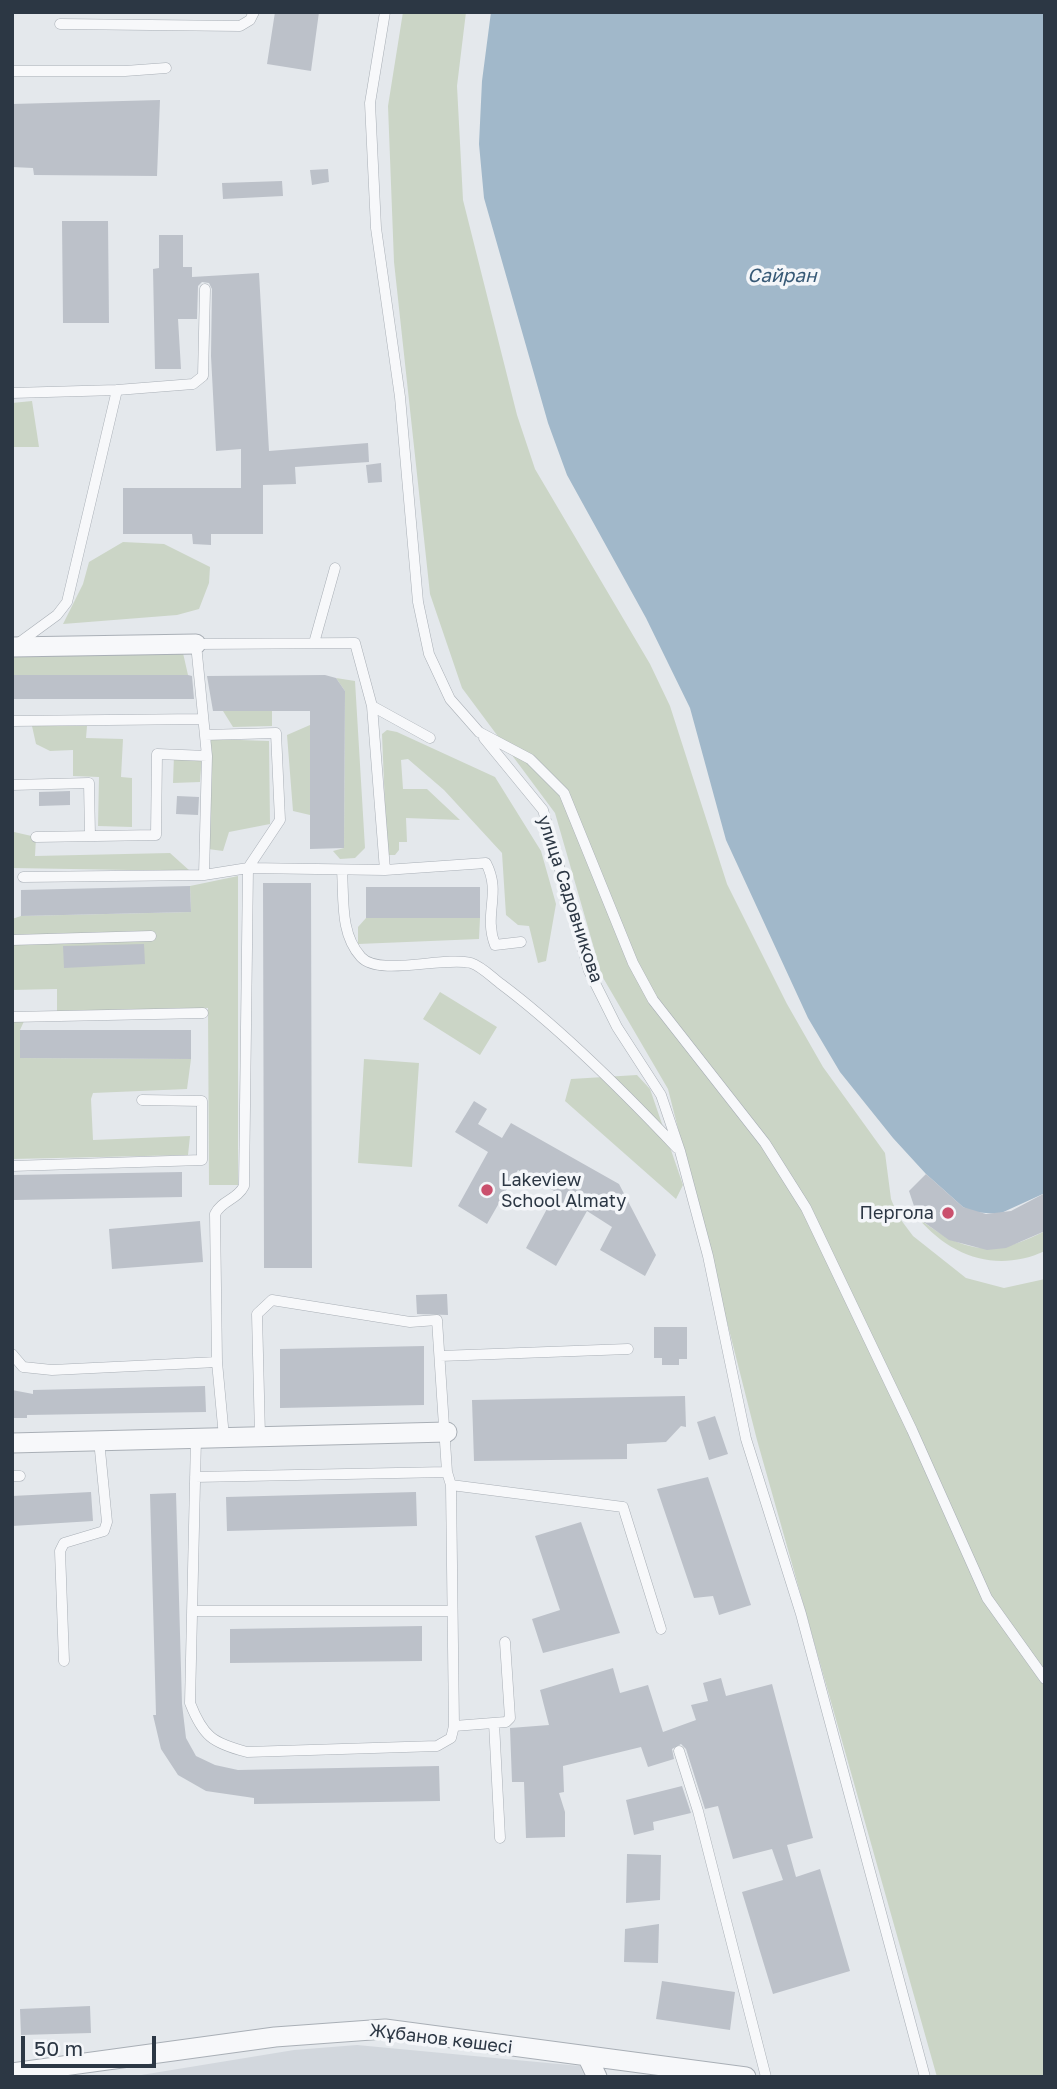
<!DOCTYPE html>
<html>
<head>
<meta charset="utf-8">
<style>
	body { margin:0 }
	#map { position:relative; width:1057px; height:2089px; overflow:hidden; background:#e4e8ec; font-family:"Golos Text",sans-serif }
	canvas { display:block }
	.frame { position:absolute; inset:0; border:14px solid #2c3744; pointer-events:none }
	.scale { position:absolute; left:21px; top:2036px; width:135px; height:32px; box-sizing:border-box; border:4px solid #2c3744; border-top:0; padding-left:9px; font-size:21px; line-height:24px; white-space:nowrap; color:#2c3744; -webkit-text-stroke:5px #f4f6f9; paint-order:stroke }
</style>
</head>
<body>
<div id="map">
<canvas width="1057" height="2089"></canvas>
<div class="frame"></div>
<div class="scale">50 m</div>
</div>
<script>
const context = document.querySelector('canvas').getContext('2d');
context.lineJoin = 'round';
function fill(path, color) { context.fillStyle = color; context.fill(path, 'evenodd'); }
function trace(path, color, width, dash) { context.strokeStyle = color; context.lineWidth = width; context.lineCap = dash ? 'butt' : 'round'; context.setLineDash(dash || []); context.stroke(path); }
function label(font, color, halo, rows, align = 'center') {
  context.font = font + ' "Golos Text",sans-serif'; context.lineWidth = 7; context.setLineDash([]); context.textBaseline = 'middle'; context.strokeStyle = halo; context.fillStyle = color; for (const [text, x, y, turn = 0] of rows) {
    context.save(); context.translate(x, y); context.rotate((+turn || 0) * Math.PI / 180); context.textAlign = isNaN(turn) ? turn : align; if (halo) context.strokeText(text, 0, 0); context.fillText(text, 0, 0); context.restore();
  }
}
const built = new Path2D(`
	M357 2045 580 2066 585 2077H129L294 2050Z`);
const green = new Path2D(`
	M403 12H466L457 86 463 200 517 415 535 469 650 664 670 706 727 884 787 1004 823 1067 885 1153 891 1199 898 1216 913 1236 966 1278 1004 1288 1045 1279V2077H937L757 1440 668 1089 602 976 555 813 462 688 430 594 394 262 388 106Z
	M32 401 39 447H12V403Z
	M123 542 164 544 210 567 209 583 199 609 177 615 63 624 83 584 89 562Z
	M183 653 188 675H12V655Z
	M336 678 355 681 365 848 355 858 340 859 333 851 344 848 345 691Z
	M223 711H272V726L233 727Z
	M310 725V815L293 811 287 735Z
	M32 726H87L86 738 123 739 121 777 132 778V827L98 826 99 777 73 776V750L50 751 36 744Z
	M387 730 397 732 495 777 541 851 556 904 546 961 538 963 529 926 518 925 506 915 502 853 444 790 408 759 401 760 403 789H427L460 820 406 818 407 842H399V850L395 855H387L382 734Z
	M211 739 269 741 270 824 229 832 223 851 208 849Z
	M174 755 202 756 200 782 173 783Z
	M12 791 14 832 36 837 35 856 170 853 190 871 12 868Z
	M238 876V1185H209L208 1008 57 1012V989L12 990V919L21 916 191 912 190 886Z
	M366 918H480L479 939 358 944V927Z
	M440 992 497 1027 480 1055 423 1019Z
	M12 1019H25L20 1030 21 1058 191 1059 187 1089 93 1093 91 1099 93 1140 190 1136 188 1155 12 1159Z
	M364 1059 419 1063 412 1167 358 1163Z
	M637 1075 650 1089 683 1185 676 1199 565 1101 571 1079Z
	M918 1218C964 1253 993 1258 1045 1231V1251C997 1273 951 1257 918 1218Z`);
const water = new Path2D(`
	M491 12H1045V1193L999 1214 973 1212 963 1207 926 1174 893 1138 840 1072 808 1018 726 840 690 708 646 618 567 475 548 423 484 198 479 144 482 81Z`);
const building = new Path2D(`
	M275 12H319L311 71 267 64Z
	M160 100 157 176 34 175 33 168 12 167V104Z
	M328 169 329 182 312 185 310 170Z
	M282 181 283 196 223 199 222 183Z
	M62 221H108L109 323H63Z
	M159 235H183V267H192V277L259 273 269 451 368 443 369 462 295 467 296 484 263 485V534H211V545L193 544 192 534H123V488H241V449L216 451 211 356 212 289 209 283 202 282 198 286 197 319H178L181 369H155L153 269 159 268Z
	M381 463 382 482 368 483 366 465Z
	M12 675H188L192 676 194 699H12Z
	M325 675 336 678 345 691 344 848 310 849V711H213L207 676Z
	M70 791V805L39 806V792Z
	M177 796 199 797 198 815 176 814Z
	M263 883H311L312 1268H264Z
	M190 886 191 912 21 916V890Z
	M366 887H480V918H366Z
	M144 944 145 964 64 968 63 946Z
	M20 1030H191V1059L20 1058Z
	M474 1101 487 1109 478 1124 502 1138 511 1123 619 1184 656 1255 645 1276 600 1250 612 1227 587 1211 556 1266 526 1248 556 1192 518 1170 487 1224 458 1206 488 1152 455 1132Z
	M182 1172V1197L14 1200 13 1175Z
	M926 1174 963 1207 986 1214 1011 1211 1045 1193V1231L1006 1248 987 1250 949 1240 918 1218 909 1191Z
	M200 1221 203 1262 112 1269 109 1229Z
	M447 1294 448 1315 417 1314 416 1295Z
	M654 1327H687V1359H679V1365H662V1358H654Z
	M424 1346V1405L280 1408V1349Z
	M205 1386 206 1412 27 1415V1418H12V1390L33 1394V1390Z
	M685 1396 686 1427 681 1426 666 1442 627 1444V1459L474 1461 472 1400Z
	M715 1416 728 1454 709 1460 697 1422Z
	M708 1477 751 1605 719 1615 713 1596 694 1598 657 1489Z
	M91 1492 93 1521 12 1526V1496Z
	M416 1492 417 1526 227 1531 226 1497Z
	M176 1493 182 1704 186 1738 196 1756 215 1765 238 1770 439 1766 440 1801 254 1804V1798L206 1791 178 1775 161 1749 153 1715H156L150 1494Z
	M581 1522 620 1633 543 1653 532 1619 560 1610 535 1536Z
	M422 1626V1661L230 1663V1629Z
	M613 1668 620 1693 648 1685 663 1732 696 1720 691 1705 708 1701 703 1683 721 1678 726 1696 772 1684 813 1838 787 1845 796 1877 820 1869 850 1971 773 1994 742 1892 783 1880 772 1849 733 1859 718 1806 705 1809 686 1749 681 1744 672 1749 674 1759 648 1767 641 1747 563 1766 564 1792 559 1793 565 1812V1837L526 1838 524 1782H512L510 1728 549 1725 540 1690Z
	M682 1786 691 1813 653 1822 654 1830 634 1835 626 1800Z
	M627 1854 661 1855 660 1900 626 1903Z
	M659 1924 658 1963 624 1962 625 1929Z
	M662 1981 735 1992 730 2030 656 2019Z
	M90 2006 91 2033 21 2035 20 2009Z`);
const service = new Path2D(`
	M385 12 370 103 376 228 400 397 418 602 429 654 450 699 479 732 530 759 564 793 633 963 653 1000 765 1143 806 1208 912 1430 987 1598 1045 1679
	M60 24 240 26 250 20 254 12
	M12 71H125L166 68
	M12 393 117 390
	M314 643 335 568
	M16 645 57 615 67 602 117 390 193 384 203 376 205 289
	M372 706 385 870
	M12 721 202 719
	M205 735 276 733 280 820 248 868 244 1186C237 1200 222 1200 215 1214L217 1362 224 1437
	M430 738 372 706 355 643 196 644 207 756 204 875 248 868 385 870 486 863C502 894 483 913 495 945L521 942
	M484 738 543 810 589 971 617 1027 661 1095 680 1151 708 1256 746 1439 801 1614 925 2077
	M12 785 89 783 90 836
	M36 837 156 835 157 754 207 756
	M342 870C344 900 340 934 361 957 379 977 444 956 471 963 481 966 493 978 501 984 561 1029 626 1094 677 1148
	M23 877 204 875
	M12 940 151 936
	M12 1017 203 1013
	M12 1166 202 1160V1101L142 1100
	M12 1354 23 1367 52 1370 217 1362
	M440 1356 628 1349
	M196 1438 190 1703C203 1736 212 1743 247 1752L437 1746 451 1738 454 1726 451 1485 447 1472 437 1320 410 1322 272 1300 257 1314 260 1436
	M12 1476H20
	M195 1477 447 1472
	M451 1485 623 1507 661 1629
	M192 1611H450
	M64 1661 60 1551 64 1543 104 1531 107 1522 99 1440
	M494 1723 500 1838
	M454 1726 506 1722 510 1718 505 1642
	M679 1751 698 1811 766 2077`);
const minor = new Path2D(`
	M12 647 196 644
	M12 1443 447 1432
	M588 2058 597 2077
	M12 2073 275 2037 385 2029 746 2077`);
const markers = [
	[487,1190,7,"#ca506d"],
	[948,1213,7,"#ca506d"]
];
const streetNames = [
	["улица Садовникова",570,899,72],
	["Жұбанов көшесі",441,2039,7]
];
const poiNames = [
	["Lakeview",501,1180],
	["School Almaty",501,1201],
	["Пергола",934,1213,"right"]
];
const waterNames = [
	["Сайран",782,276]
];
fill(built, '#d2d7dd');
fill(green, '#cbd5c6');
fill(water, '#a1b8ca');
fill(building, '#bcc1c9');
trace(service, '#a9afb6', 11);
trace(minor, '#a9afb6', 21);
trace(service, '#f7f8fa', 10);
trace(minor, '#f7f8fa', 19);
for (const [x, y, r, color] of markers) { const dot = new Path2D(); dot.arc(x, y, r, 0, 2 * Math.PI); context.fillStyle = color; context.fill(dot); trace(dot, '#f4f6f9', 2.5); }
label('18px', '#2c3744', '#f4f6f9', streetNames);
label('18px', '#2c3744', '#f4f6f9', poiNames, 'left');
label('italic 19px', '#375976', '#f4f6f9', waterNames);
</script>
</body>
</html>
